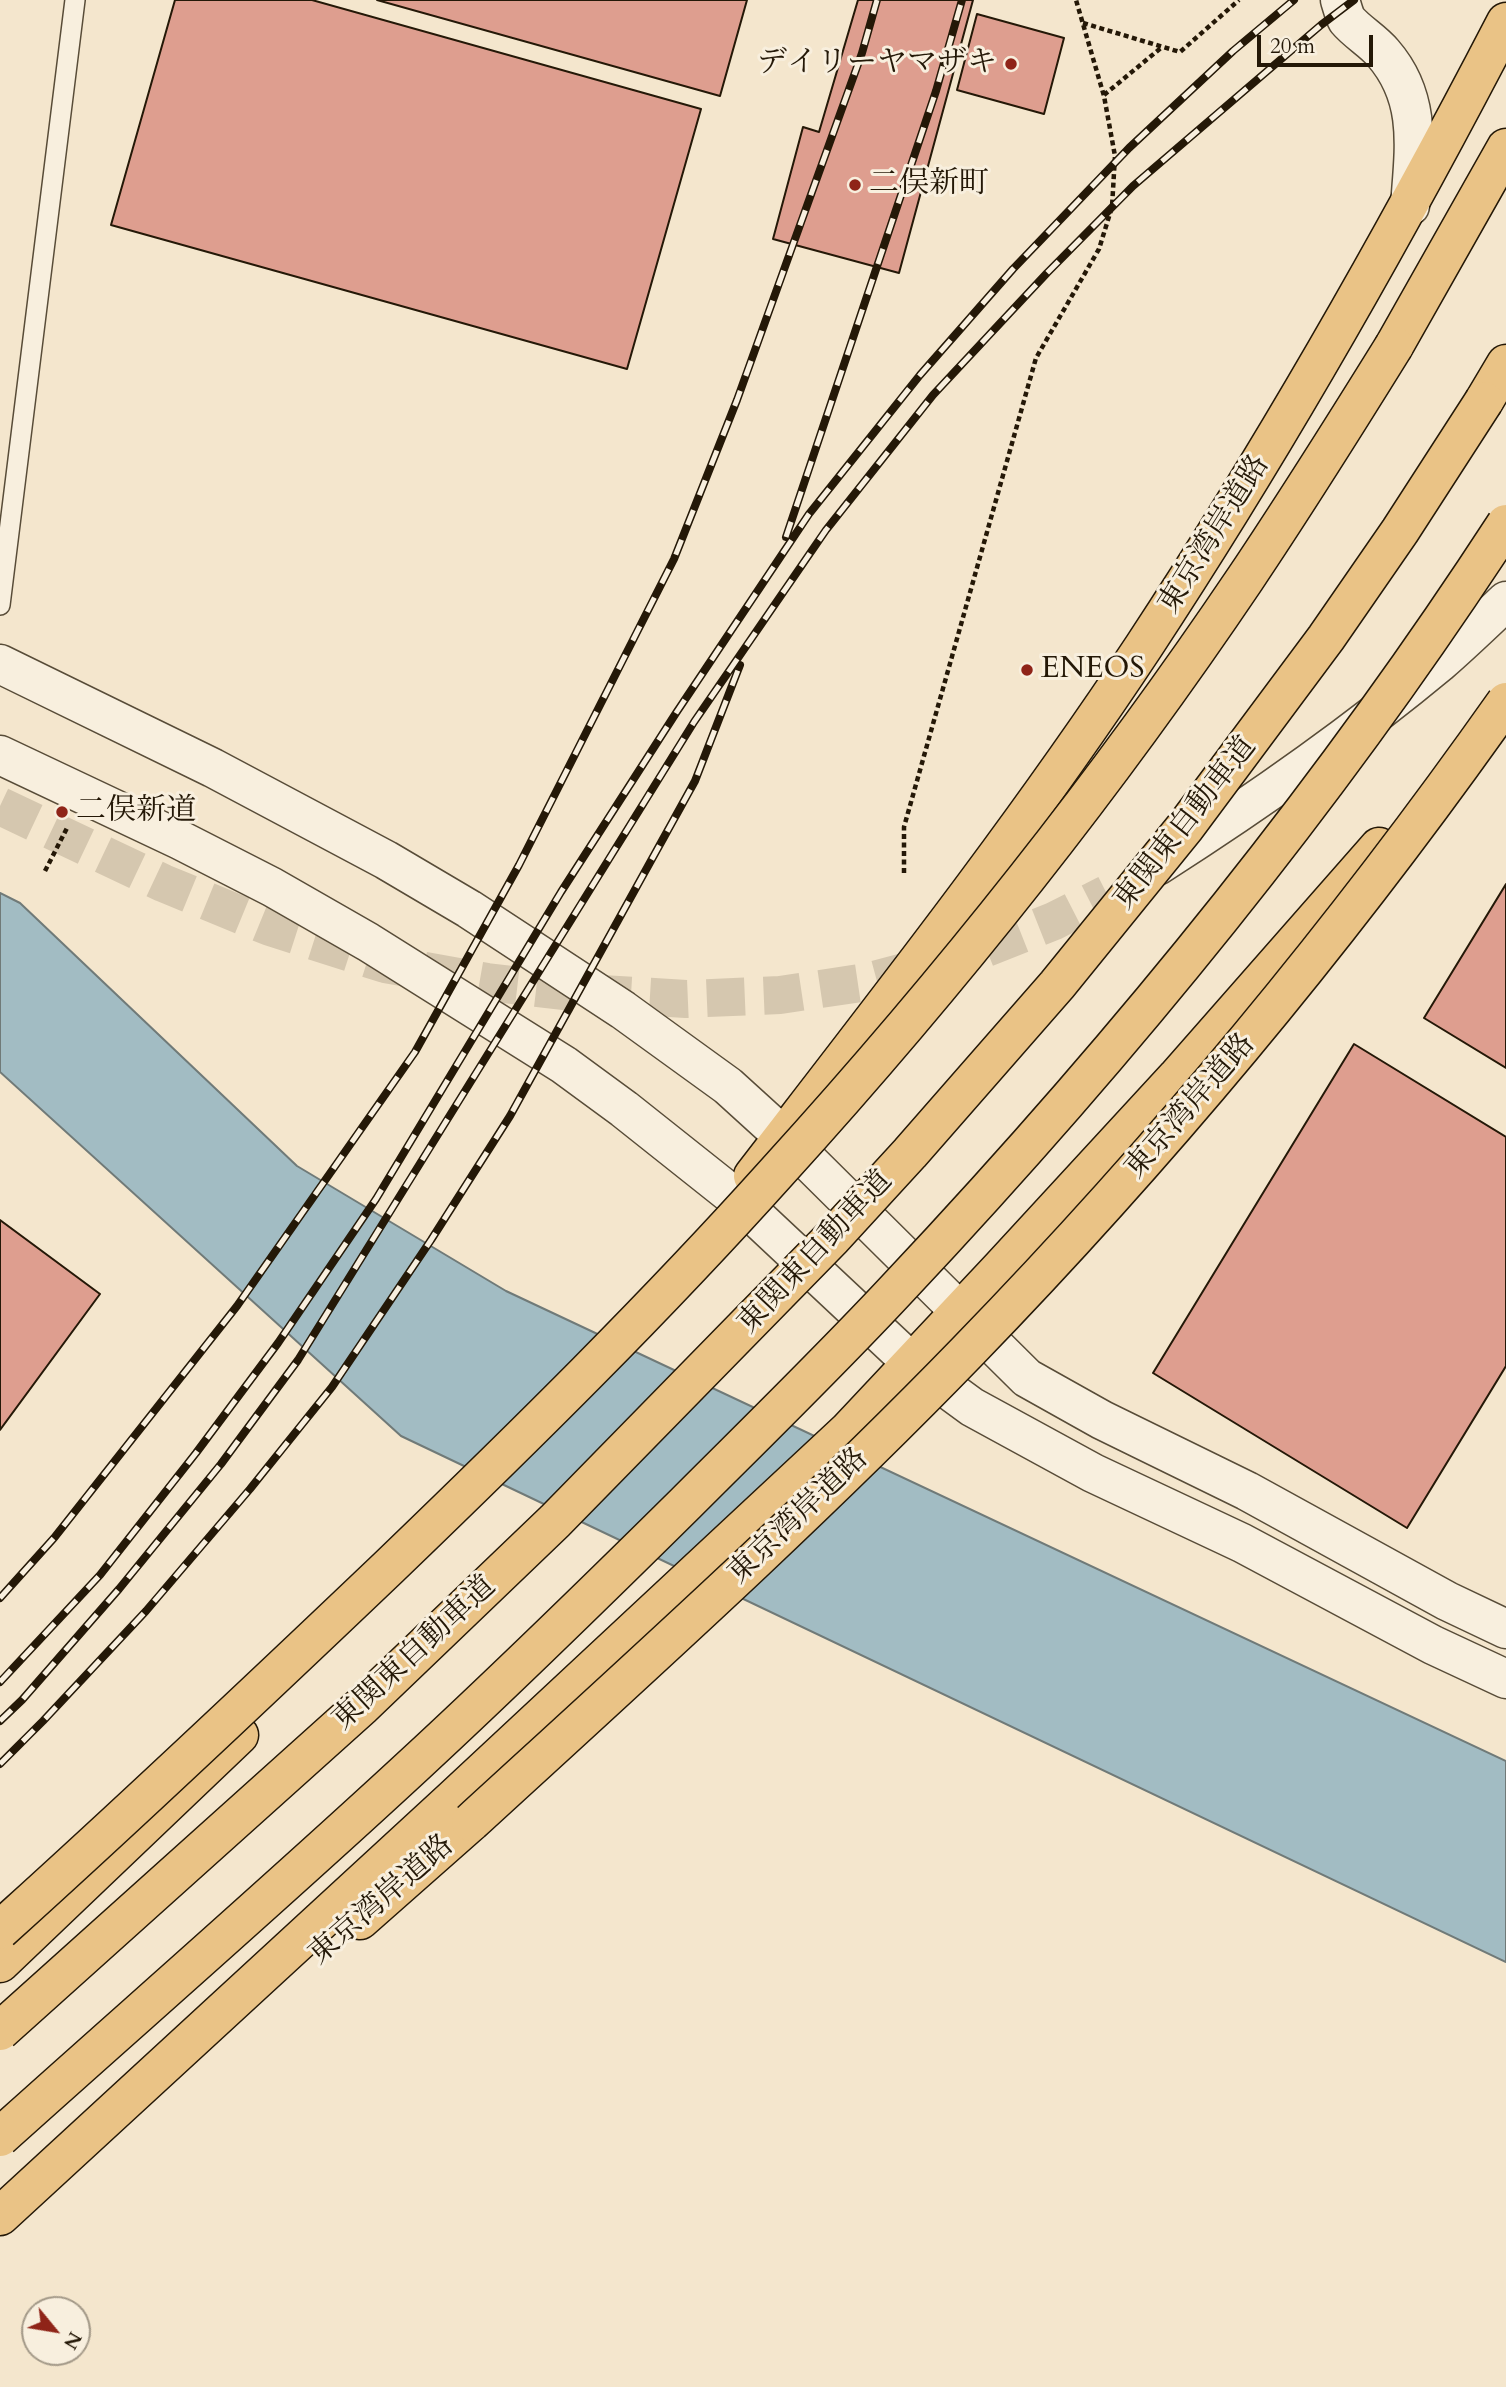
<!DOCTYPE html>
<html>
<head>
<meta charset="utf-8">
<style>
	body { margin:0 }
	#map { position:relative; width:1506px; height:2387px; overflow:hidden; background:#f4e6cd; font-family:Cardo,serif }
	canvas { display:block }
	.north { position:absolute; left:21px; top:2296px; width:70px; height:70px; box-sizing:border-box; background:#f8efde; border:2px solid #a39988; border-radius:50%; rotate:120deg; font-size:19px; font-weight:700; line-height:28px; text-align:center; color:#241807 }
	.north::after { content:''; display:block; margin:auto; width:24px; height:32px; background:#8f2418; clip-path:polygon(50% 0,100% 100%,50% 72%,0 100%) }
	.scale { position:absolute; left:1257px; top:35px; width:116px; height:32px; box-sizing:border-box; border:4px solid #241807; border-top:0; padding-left:9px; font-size:21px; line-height:24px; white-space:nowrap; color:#241807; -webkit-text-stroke:5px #f8efde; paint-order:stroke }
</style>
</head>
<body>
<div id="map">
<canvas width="1506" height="2387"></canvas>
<div class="north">N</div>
<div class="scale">20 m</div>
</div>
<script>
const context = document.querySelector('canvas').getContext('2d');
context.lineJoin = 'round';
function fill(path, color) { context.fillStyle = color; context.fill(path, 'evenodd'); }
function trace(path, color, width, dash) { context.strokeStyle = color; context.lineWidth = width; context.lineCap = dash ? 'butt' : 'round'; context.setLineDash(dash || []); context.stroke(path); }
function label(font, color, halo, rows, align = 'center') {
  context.font = font + ' Cardo,"Noto Serif JP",serif'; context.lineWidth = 6; context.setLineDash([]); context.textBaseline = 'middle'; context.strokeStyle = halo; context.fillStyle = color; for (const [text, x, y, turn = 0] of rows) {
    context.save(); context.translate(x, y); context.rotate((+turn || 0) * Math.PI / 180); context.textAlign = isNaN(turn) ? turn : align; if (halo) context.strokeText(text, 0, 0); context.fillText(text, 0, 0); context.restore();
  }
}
const water = new Path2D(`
	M0 893 20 903 297 1166 506 1291 1506 1761V1962L401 1436 0 1072Z`);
const building = new Path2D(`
	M175 0H312L701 109 627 369 111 225Z
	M377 0H747L720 96Z
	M858 0H973L899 273 773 239 803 127 819 132Z
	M977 14 1064 38 1044 114 957 90Z
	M1506 884V1068L1424 1018Z
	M1354 1044 1506 1137V1366L1407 1528 1153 1373Z
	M0 1220 100 1294 0 1430Z`);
const tertiaryTunnel = new Path2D(`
	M0 806 163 883 270 927 385 964 487 982 571 992 686 999 780 995 867 982 971 954 1054 921 1107 894`);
const path = new Path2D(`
	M1083 23 1180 52 1239 0
	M1104 95 1162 47
	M45 871 67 828
	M904 873V827L1036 358 1099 249 1112 207 1115 156 1104 96 1076 0`);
const service = new Path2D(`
	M0 605 75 0`);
const minor = new Path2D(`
	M1340 0C1342 6 1344 15 1347 20 1357 32 1373 41 1383 53 1423 99 1414 150 1410 206`);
const tertiary = new Path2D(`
	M0 664 213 768 386 860 469 909 623 1010 728 1086 783 1136 1027 1378 1102 1420 1247 1491 1447 1601 1506 1629
	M0 755 180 840 272 887 368 942 564 1065 624 1109 736 1198 912 1363 972 1407 1093 1473 1242 1543 1433 1645 1506 1679
	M1157 866C1254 804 1350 737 1439 663 1462 643 1484 622 1506 601`);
const trunk = new Path2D(`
	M1394 346 1506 148
	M753 1176C887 1002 1023 829 1144 646 1277 444 1395 236 1506 22
	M360 1920 471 1822
	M0 1963 239 1735
	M0 2216 452 1800 848 1431 1001 1268 1177 1077 1379 847`);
const motorway = new Path2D(`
	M1484 401 1506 364`);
const rail = new Path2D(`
	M786 537 936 91 962 0
	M0 1598 54 1538 237 1306 415 1052 519 865 674 559 737 400 862 53 877 0
	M0 1682 100 1575 196 1453 278 1343 376 1199 561 892 676 713 809 514 920 375 1013 269 1129 148 1233 51 1294 0
	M0 1721 22 1700 119 1589 221 1464 298 1360 694 722 826 530 933 395 1047 273 1133 186 1321 25 1354 0
	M0 1764 43 1721 146 1611 250 1489 332 1387 431 1240 510 1116 695 781 740 665`);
const trunkBridge = new Path2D(`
	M471 1822C639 1668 809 1515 967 1352 1164 1149 1343 933 1506 702
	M0 1930C132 1811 261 1689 389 1567 522 1439 654 1309 777 1172 946 986 1104 788 1245 579 1296 503 1345 425 1394 346`);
const motorwayBridge = new Path2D(`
	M0 2031 362 1706 555 1521 832 1238 910 1153 1057 985 1186 826 1326 638 1400 531 1484 401
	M0 2137C138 2013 278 1891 414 1765 506 1680 597 1591 686 1503 757 1432 829 1362 897 1289 1121 1051 1328 798 1506 524`);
const markers = [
	[1011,64,7,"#8f2418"],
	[855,185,7,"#8f2418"],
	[1027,670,7,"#8f2418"],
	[62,812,7,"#8f2418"]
];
const poiNames = [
	["デイリーヤマザキ",997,64,"right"],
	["二俣新町",869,185],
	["ENEOS",1041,670],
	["二俣新道",76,812]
];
const streetNames = [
	["東京湾岸道路",1215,535,-58],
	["東関東自動車道",1186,824,-52],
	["東京湾岸道路",1191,1107,-49],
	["東関東自動車道",816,1253,-47],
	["東京湾岸道路",799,1517,-44],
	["東関東自動車道",415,1654,-43],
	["東京湾岸道路",382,1901,-41]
];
fill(water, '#a2bcc3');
trace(water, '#707a78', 2);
fill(building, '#de9e8f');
trace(building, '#241807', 2);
trace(tertiaryTunnel, '#d5c7af', 38, [38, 19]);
trace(service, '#584c38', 22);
trace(minor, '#584c38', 41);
trace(tertiary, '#584c38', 41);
trace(trunk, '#241807', 41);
trace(motorway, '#241807', 41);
trace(path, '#241807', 4.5, [5, 3.5]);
trace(service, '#f8efde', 19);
trace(minor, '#f8efde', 38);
trace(tertiary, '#f8efde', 38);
trace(trunk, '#eac386', 38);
trace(motorway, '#eac386', 38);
trace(rail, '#241807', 8);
trace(rail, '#f8efde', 5, [16]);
trace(trunkBridge, '#241807', 41, []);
trace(motorwayBridge, '#241807', 41, []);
trace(trunkBridge, '#eac386', 38);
trace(motorwayBridge, '#eac386', 38);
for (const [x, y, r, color] of markers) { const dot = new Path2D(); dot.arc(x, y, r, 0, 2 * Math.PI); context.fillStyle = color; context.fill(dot); trace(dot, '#f8efde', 2.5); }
label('30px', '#241807', '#f8efde', poiNames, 'left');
label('30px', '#241807', '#f8efde', streetNames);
</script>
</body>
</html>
